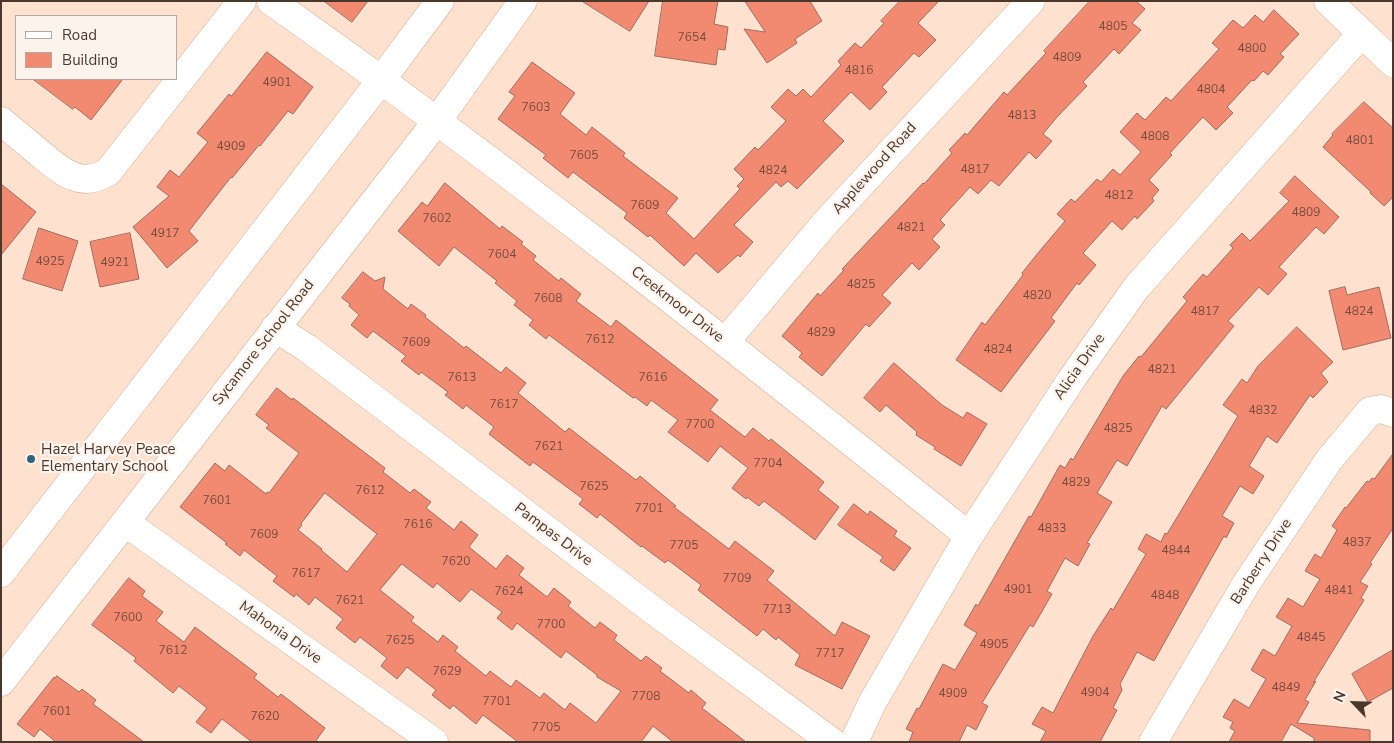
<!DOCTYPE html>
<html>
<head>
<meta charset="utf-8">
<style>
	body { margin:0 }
	#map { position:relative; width:1394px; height:743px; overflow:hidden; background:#fee1cf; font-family:"Nunito Sans",sans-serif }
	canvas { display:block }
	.frame { position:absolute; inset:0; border:2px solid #4b382c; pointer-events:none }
	.legend { position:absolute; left:15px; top:15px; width:162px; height:65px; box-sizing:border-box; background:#fcf3ed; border:1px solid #b5a8a0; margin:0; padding:6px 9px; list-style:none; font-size:15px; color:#4b382c }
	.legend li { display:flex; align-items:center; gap:10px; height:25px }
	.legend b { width:25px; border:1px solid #b5a8a0 }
	.north { position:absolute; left:1329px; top:678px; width:50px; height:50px; -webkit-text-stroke:4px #fcf3ed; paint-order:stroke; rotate:294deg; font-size:14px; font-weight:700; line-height:20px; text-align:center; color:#4b382c }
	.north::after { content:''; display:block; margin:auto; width:18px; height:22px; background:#4b382c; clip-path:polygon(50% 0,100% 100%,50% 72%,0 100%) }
</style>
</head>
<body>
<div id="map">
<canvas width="1394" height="743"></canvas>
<div class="frame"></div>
<ul class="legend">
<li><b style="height:6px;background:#fff"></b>Road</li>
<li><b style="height:14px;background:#f28a71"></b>Building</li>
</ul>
<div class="north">N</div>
</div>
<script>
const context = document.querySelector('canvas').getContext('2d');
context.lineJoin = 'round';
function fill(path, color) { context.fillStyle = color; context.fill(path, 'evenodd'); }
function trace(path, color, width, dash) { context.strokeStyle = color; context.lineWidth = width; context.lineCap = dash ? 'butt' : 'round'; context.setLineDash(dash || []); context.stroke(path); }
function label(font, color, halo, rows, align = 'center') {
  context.font = font + ' "Nunito Sans",sans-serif'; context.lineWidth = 4.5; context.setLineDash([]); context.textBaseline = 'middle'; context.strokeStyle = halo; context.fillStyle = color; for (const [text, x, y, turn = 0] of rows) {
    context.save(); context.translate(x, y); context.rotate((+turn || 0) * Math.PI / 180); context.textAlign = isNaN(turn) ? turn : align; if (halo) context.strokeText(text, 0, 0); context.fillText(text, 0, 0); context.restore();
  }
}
const building = new Path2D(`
	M324 1H368L352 22Z
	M582 1H649L630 31Z
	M663 1H718L714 24 728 27 725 50 718 49 716 65 655 56Z
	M745 1H810L822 21 795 39 797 43 767 63 744 29 765 32Z
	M900 1H939L918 23 936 40 919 57 914 53 882 87 887 92 870 110 851 92 823 121 844 141 797 189 788 181 781 187 776 182 734 225 753 242 740 257 738 255 718 273 696 253 684 266 650 235 648 237 624 218 627 213 573 172 568 178 543 158 546 155 498 119 515 96 509 92 532 62 575 93 560 114 586 135 592 127 625 153 623 156 678 198 666 213 694 239 740 189 737 186 744 179 734 169 755 147 758 150 786 121 771 107 788 89 796 96 803 89 811 97 841 65 838 61 855 43 861 48 884 23 881 21Z
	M1090 1H1136L1145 9 1132 23 1141 30 1119 54 1114 49 1083 82 1087 86 1057 117 1043 134 1052 141 1036 159 1029 152 999 186 991 180 978 194 970 187 940 220 945 225 932 239 940 247 919 270 912 263 882 295 891 303 869 327 866 324 822 376 799 357 802 353 782 336 818 293 820 296 844 270 842 269 923 183 924 184 952 153 949 150 965 133 967 135 1004 92 1007 95 1046 53 1044 51Z
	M1274 10 1299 34 1280 54 1284 57 1268 75 1263 71 1254 81 1252 80 1227 107 1233 113 1216 130 1203 117 1170 153 1172 155 1149 180 1159 190 1152 198 1154 201 1137 219 1135 216 1122 230 1112 221 1083 253 1096 265 1079 285 1077 283 1051 318 1055 321 1001 392 956 360 982 322 985 325 1023 275 1022 273 1038 253 1065 221 1057 214 1071 199 1075 202 1097 179 1101 182 1113 169 1120 175 1141 152 1120 132 1137 113 1145 120 1166 97 1171 101 1219 49 1212 43 1233 20 1243 28 1255 15 1263 22Z
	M267 52 313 87 293 114 288 111 260 146 259 145 232 178 231 177 189 231 198 241 167 268 133 227 169 196 157 187 170 170 179 177 208 142 197 133 229 94 231 96Z
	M33 79H123L91 120 75 107 73 109Z
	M1364 102 1393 128V197L1384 206 1370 193 1371 192 1323 147 1333 135 1332 134Z
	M1295 176 1339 217 1324 234 1316 227 1279 267 1287 274 1268 295 1259 287 1228 321 1234 326 1166 409 1162 406 1127 466 1117 460 1097 493 1112 502 1087 543 1090 544 1078 566 1065 558 1047 591 1052 594 1033 627 1030 625 982 703 988 706 976 730 967 725 959 742H909L913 732 906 729 917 708 919 709 943 664 955 670 977 633 964 625 976 604 978 606 1029 516 1031 517 1060 465 1065 468 1071 458 1073 460 1123 376 1139 356 1141 357 1187 301 1183 297 1203 274 1207 277 1233 248 1230 245 1242 233 1250 241 1289 201 1280 193Z
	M445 183 500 229 502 226 523 242 521 244 536 256 533 260 559 281 561 278 581 294 576 301 611 327 616 320 718 400 710 410 745 437 753 428 769 441 771 439 824 482 818 490 839 507 815 540 764 501 759 506 747 497 746 499 732 488 748 468 720 446 708 462 668 432 678 420 651 400 647 406 635 397 633 398 549 335 546 339 529 325 533 320 514 305 517 301 495 283 497 281 454 247 439 266 398 231 422 202 427 206Z
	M1 184 36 212 1 255Z
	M39 228 78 241 62 291 23 279Z
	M130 233 139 279 100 287 90 242Z
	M363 272 375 281 385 277 383 289 408 309 411 304 426 315 425 317 464 348 466 346 501 373 506 367 526 383 518 393 565 432 569 428 636 480 640 476 676 506 674 507 729 549 735 541 774 571 767 580 835 636 842 622 870 636 842 689 795 665 800 655 778 637 776 640 763 629 757 636 698 590 701 585 668 560 665 563 642 546 641 547 600 514 597 518 579 504 583 499 533 462 530 466 489 434 494 427 466 405 463 409 445 395 448 392 421 372 419 375 401 361 406 356 373 331 367 338 351 325 359 315 349 306 350 304 342 298Z
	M1345 287 1347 295 1379 287 1391 338 1343 350 1329 291Z
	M1297 327 1333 362 1321 373 1328 382 1313 398 1310 395 1277 443 1267 436 1249 466 1264 476 1253 494 1240 486 1222 516 1234 523 1226 538 1224 536 1154 661 1137 652 1120 684 1122 690 1113 708 1117 710 1100 742H1040L1046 731 1032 724 1042 707 1053 713 1093 636 1111 608 1113 610 1146 554 1138 549 1146 534 1161 542 1165 533 1167 534 1238 416 1223 405 1242 379 1247 383 1258 366Z
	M894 363 942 405 963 418 967 412 987 424 961 466 934 449 935 447 916 435 917 432 886 405 880 412 864 398Z
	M277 388 292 400 293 398 385 468 383 472 410 493 414 489 431 502 426 508 454 530 461 521 478 535 469 547 496 569 507 555 524 568 519 575 547 597 554 588 571 602 568 606 595 628 600 622 617 635 614 640 641 661 646 656 662 668 660 671 689 693 691 690 706 703 702 708 746 742H673L653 726 641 742H518L483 715 476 724 453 705 450 709 432 695 436 690 407 667 397 679 381 666 387 658 360 637 355 643 336 628 343 619 315 597 309 605 296 594 294 597 273 581 277 576 244 550 240 556 225 544 227 543 180 507 215 463 225 471 229 465 266 494 267 492 269 493 299 453 266 428 269 425 256 415ZM325 493 377 534 347 572 321 550 322 549 298 530 302 525 301 524ZM402 564 433 588 437 583 460 602 471 589 502 612 497 618 512 630 517 623 561 658 566 651 597 675V677L621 691 596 723 570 703 565 710 544 693 540 698 516 680 511 687 490 671 486 676 455 651 458 647 443 635 438 642 411 621 414 617 380 590Z
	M1393 454V528L1370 563 1372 564 1360 582 1368 586 1361 598 1364 600 1313 683 1316 681 1305 700 1309 702 1297 723 1370 730V742H1314V738L1291 724 1281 742H1229L1235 731 1230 728 1233 722 1223 717 1234 699 1249 708 1266 679 1251 670 1263 649 1275 656 1292 626 1276 617 1288 598 1303 607 1320 579 1305 571 1315 554 1321 558 1337 530 1332 526 1345 507 1346 508 1367 481 1369 482 1372 478 1374 479Z
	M854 504 868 515 870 511 897 531 894 536 911 548 894 571 880 561 883 557 838 525Z
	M129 578 145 591 142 596 163 612 156 621 184 642 195 627 257 674 254 678 278 697 281 694 325 728 315 742H252L222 719 211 733 196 722 207 708 179 686 173 693 134 661 136 658 92 625Z
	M1393 650V688L1368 702 1352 674Z
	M57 676 79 692 82 689 96 700 93 704 144 742H56L40 729 34 737 17 724 54 677 55 678Z`);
const minor = new Path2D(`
	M271 1C511 170 740 353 969 536
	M1328 1 1393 63
	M1 121C13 131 25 141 37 151 59 169 79 190 108 172L242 1
	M275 328 307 348 650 608 832 742
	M725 342 827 221 1031 1
	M126 523 434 742
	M854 742 872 703 969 536 1073 377 1136 288 1362 33
	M1153 742 1246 584 1329 460 1370 411 1381 409 1393 413`);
const major = new Path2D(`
	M1 573 382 79 440 1
	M1 682 437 121 523 1`);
const markers = [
	[31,459,5,"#2f6480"]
];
const numberNames = [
	["4805",1113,27],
	["7654",692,38],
	["4800",1252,49],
	["4809",1067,58],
	["4816",859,71],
	["4901",277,83],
	["4804",1211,90],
	["7603",536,108],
	["4813",1022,116],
	["4808",1155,137],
	["4801",1360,141],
	["4909",231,147],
	["7605",584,156],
	["4817",975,170],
	["4824",773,171],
	["4812",1119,196],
	["7609",645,206],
	["4809",1306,213],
	["7602",437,219],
	["4821",911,228],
	["4917",165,234],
	["7604",502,255],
	["4925",50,262],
	["4921",115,263],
	["4825",861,285],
	["4820",1037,296],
	["7608",548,299],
	["4817",1205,312],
	["4824",1359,312],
	["4829",821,333],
	["7612",600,340],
	["7609",416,343],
	["4824",998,350],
	["4821",1162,370],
	["7613",462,378],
	["7616",653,378],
	["7617",504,405],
	["4832",1263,411],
	["7700",700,425],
	["4825",1118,429],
	["7621",549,447],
	["7704",768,464],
	["4829",1076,483],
	["7625",594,487],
	["7612",370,491],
	["7601",217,501],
	["7701",649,509],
	["7616",418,525],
	["4833",1052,529],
	["7609",264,535],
	["4837",1357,543],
	["7705",684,546],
	["4844",1176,551],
	["7620",456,562],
	["7617",306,574],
	["7709",737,579],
	["4901",1018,590],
	["4841",1339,591],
	["7624",509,592],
	["4848",1165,596],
	["7621",350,601],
	["7713",777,610],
	["7600",128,618],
	["7700",551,625],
	["4845",1311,638],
	["7625",400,641],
	["4905",994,645],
	["7612",173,651],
	["7717",830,654],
	["7629",447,672],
	["4849",1286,688],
	["4904",1095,693],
	["4909",953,694],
	["7708",646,697],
	["7701",497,702],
	["7601",57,712],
	["7620",265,717],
	["7705",546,728]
];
const streetNames = [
	["Applewood Road",875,169,-48],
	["Creekmoor Drive",677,305,38],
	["Sycamore School Road",264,343,-52],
	["Alicia Drive",1080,367,-55],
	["Pampas Drive",553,535,37],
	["Barberry Drive",1262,562,-57],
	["Mahonia Drive",280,633,35]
];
const poiNames = [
	["Hazel Harvey Peace",41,450],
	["Elementary School",41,467]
];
fill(building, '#f28a71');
trace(building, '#9f6d61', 1);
trace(minor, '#dbad90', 29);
trace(major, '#dbad90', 29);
trace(minor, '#fff', 28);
trace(major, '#fff', 28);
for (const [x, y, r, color] of markers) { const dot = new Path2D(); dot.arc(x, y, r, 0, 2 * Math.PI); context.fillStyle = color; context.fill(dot); trace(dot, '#fcf3ed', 2); }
label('12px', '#754c3d', null, numberNames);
label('15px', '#4b382c', '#fcf3ed', streetNames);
label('15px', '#4b382c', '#fcf3ed', poiNames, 'left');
</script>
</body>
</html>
